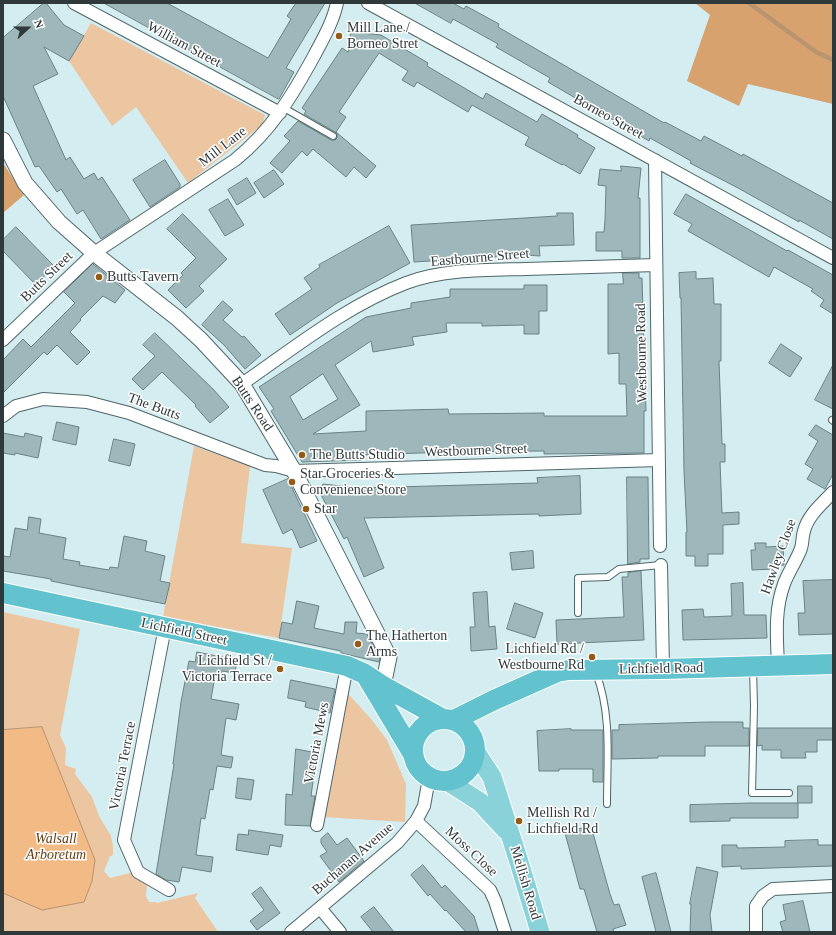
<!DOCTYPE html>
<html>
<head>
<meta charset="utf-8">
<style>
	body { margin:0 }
	#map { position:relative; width:836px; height:935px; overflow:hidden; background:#d3edf0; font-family:Georgia,serif }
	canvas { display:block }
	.frame { position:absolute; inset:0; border:4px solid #2f393a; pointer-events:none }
	.north { position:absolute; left:8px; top:8px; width:40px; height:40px; -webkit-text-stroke:3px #fff; paint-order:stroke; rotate:69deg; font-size:11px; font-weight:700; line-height:16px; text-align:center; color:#2f393a }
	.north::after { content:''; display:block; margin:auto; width:14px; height:18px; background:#2f393a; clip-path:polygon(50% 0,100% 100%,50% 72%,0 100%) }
</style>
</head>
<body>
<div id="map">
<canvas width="836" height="935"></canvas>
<div class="frame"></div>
<div class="north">N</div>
</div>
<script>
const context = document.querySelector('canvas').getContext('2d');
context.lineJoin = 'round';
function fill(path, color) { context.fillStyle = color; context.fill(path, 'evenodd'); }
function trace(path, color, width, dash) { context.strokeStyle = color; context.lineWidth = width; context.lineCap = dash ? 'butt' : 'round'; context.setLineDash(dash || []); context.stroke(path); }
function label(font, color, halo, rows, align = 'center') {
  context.font = font + ' Georgia,serif'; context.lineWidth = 3; context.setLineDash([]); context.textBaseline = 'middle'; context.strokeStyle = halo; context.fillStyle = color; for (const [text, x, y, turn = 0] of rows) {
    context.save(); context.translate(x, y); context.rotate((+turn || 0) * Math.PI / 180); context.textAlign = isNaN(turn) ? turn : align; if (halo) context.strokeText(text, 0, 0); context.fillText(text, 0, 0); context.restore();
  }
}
const green = new Path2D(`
	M91 23 265 115 263 124 188 183 136 107 112 126 69 61Z
	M194 446 250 466 241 543 292 548 279 638 163 617Z
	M3 612 80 629 60 735 66 748 65 765 76 769 75 774 92 797 99 816 111 836 113 846V854L112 856H110L104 871 110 878 134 872 147 884 146 896 149 902H155L157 903 198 893 195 898 218 932H3Z
	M343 688 371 719 387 740 406 784 405 822 323 817Z`);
const forest = new Path2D(`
	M695 3H833V104L748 84 739 106 687 81 710 15Z
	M3 163 24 195 3 213Z`);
const water = new Path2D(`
	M42 727 95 860 92 881 84 902 42 910 3 893V730Z`);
const stream = new Path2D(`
	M749 3 816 52 833 60`);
const building = new Path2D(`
	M44 3H46L64 25 84 36 69 61 44 47 58 74 33 86 66 160 70 157 84 179 94 173 98 180 102 177 130 220 101 239 83 210 77 214 61 189 57 192 39 166 35 167 3 96V38Z
	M104 3H167L268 58 291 19 287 16 296 3H325L286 68 294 72 279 99Z
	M415 3H453L464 9 466 6 499 24 498 27 664 123 665 122 701 141 704 136 742 156 743 154 833 203V239L799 220V222L738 188 690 163 691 161 650 138 649 141 548 82 550 78 496 47 498 44 453 19 451 23Z
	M351 32 381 35 428 63 427 66 483 99 486 93 537 122 542 114 578 135 577 137 595 148 580 174 563 164 562 165 525 145 529 137 472 105 468 112 417 82 414 87 402 80 408 71 379 53 339 112 346 117 336 132 376 166 366 178 354 167 346 177 313 149 307 156 302 151 282 173 270 163 290 141 284 136 298 121 331 140H335L337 138V134L335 132 304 114 306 111 302 108 342 48 348 52Z
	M165 160 180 184V187L150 207 133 180Z
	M621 166 641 168 638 198H640V258H622V251H596V232H604L605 220 606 186 598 185 600 169 621 171Z
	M274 170 284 184 264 198 254 183Z
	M247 178 256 193 237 205 228 190Z
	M686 194 787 251 788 250 833 275V314L820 306 824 300 811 291 813 289 774 267 769 277 688 231 692 224 674 214Z
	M228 199 244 225 225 236 209 210Z
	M557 213H573L574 245 539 246 540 256 526 255 414 262 411 225 557 216Z
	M183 214 227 259 199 286 204 291 186 308 168 290 183 275 181 273 196 258 167 229Z
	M389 226 410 263 337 303 290 335 275 314 312 289 304 278 320 267 319 265Z
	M16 227 54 266 36 285 3 251V240Z
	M93 264 125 290 115 303 103 296 80 319 81 320 70 332 90 352 77 365 57 345 47 355 44 352 3 393V360L23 339 31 347 75 303 64 292Z
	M696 272V279L713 278 714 304H721V361H719L722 444H725V462H720L722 513 739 512V524L723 525V554H708V566H695V556H686V532H687L684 471 681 298H680L679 273Z
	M623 273H639V278H642L646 411H644V453L544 454V451L450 452 361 455 362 460 302 462 271 411 274 409 259 387 366 317 411 308V303L450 297V289H524V285H547V311H539V334H524V325L482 326V323H446L447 332 412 337 414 345 373 352 371 341 335 365 360 405 313 434 366 431V411L448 409 449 414 544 413V416H627L626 384H619V353L608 354V284H623ZM323 374 338 399 303 420 290 397Z
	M223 301 233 310 223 320 242 337 244 336 261 355 245 369 224 345 202 325Z
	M155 333 213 389 229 407 210 423 195 406 196 405 162 372 143 390 132 379 155 356 143 345Z
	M781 344 802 358 790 377 769 363Z
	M833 365V409L815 400Z
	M57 422 79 427 76 445 53 440Z
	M816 425 833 435V474L825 489 807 479 813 469 805 464 818 441 809 435Z
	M3 433 24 437 25 433 42 437 38 458 15 453V455L3 453Z
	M114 439 135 444 130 466 109 461Z
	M580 476 581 514 539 516V514L364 518 384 568 364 577 347 537 344 539 319 491 323 484 359 488 538 483 537 478Z
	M627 477H648L649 559H640V562L628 564Z
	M288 479 317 541 300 548 292 529 283 534 263 490Z
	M29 517 41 519 39 533 66 538 63 559 80 562 79 565 109 570 110 567 118 568 124 536 147 541 145 551 165 556 160 581 170 583 165 604 51 581V579L3 571V556L10 557 15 528 27 530Z
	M755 543H766V547L783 546 784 565 774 566V569L752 570 751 550H755Z
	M533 551 534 568 512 570 510 553Z
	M641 571 644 640 557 644 556 620 624 617 622 577H628V573Z
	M833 580V634L799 635 798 613H805L803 581Z
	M743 583 744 615H766L767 638 683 640 682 610 703 609 704 617 732 616 731 584Z
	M487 592 489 627 495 626 497 649 471 651 470 627H475L473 593Z
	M297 601 319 606 314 628 344 634 345 622H357L356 633 367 634 380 658 379 662 341 653V651L279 638 282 622 292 624Z
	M515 603 543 613 535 638 507 629Z
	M197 652 237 660 235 673 222 671 221 677 215 676 211 699 239 704 236 720 226 718 221 755 233 757 231 768 217 766 213 790 210 789 205 819 201 818 196 855 213 857 211 872 182 867 179 882 166 880 156 874 174 764H173L181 702 189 661 195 662Z
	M291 680 335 689 330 713 305 707 306 702 288 698Z
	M709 722H743V728H749V746H705V756H658V758L612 759V730H619V725Z
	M758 728H833V740H817V752H805L806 758H781V750H762V745L758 746Z
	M571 729V730H603V782H593V769H559V771H539L537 731Z
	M296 749 317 753 311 796H315L310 826 285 825 286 794 292 795Z
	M238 778 254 780 251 800 236 798Z
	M798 786H812V803H798Z
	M750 803H798V818H730V821L690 822V805Z
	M591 826 610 894 614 905 619 904 626 925 613 929 614 932H597L584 889H580L565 833Z
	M249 830 283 835 281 847 270 845 268 855 236 850 238 834 248 835Z
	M328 833 337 845 347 838 364 861 339 882 320 856 327 852 321 843V839Z
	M818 840V845H833V866L741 869V866L722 867V845H737V848L785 847V841Z
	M423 865 442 888 445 885 474 916 479 932H466L446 910 445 911 430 894 428 896 411 875Z
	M697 867 718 872 710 915 712 932H690L691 904H690Z
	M656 873 661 892 671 932H656L642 877Z
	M261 887 280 913 257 930 250 921 264 910 252 894Z
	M803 901 810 932H783L780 922 786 920 783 905Z
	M374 907 394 932H373L361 917Z`);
const service = new Path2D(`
	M284 108 333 136
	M832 420 833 421
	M578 613V578L608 577 619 569 661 565
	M753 668 754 706 752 793H789
	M596 673C612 714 607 760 607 804`);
const minor = new Path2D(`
	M74 3 280 113
	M368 3 833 258
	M655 160 660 546
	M3 340 94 253 235 160C271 131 292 96 314 56 323 39 333 22 337 3
	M242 384C294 348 346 306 406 283 443 269 486 270 526 269 569 268 612 266 656 265
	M3 416 16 406 43 399 87 402 129 413 265 465 276 466 294 471 659 460
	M661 565 663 669
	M165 627 124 840 138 872 169 890
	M778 666C777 638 774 611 784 584 788 573 795 563 800 551 803 545 802 537 804 531 808 515 822 504 833 492
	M416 821 490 890 495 901 505 932
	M317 825 347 666
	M320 908 340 932
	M291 932 397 843 416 821 424 806 429 778
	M756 932V906L763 896 773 889 833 886`);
const tertiary = new Path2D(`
	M3 140 25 183 59 222 94 253 177 318 201 340 242 384 294 471 389 657 383 686`);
const primary = new Path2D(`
	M475 751 492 777 519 862 540 932
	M447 781 480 802 506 830`);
const trunk = new Path2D(`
	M3 593 347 666 365 674 383 686 443 719
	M367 677 413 754
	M413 750a31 31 0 1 1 62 0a31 31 0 1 1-62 0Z
	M454 720 494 700 557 672 569 670 663 669 833 664`);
const markers = [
	[339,36,4,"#945a16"],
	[99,277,4,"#945a16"],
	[302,455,4,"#945a16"],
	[292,482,4,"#945a16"],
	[306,509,4,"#945a16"],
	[358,644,4,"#945a16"],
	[592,657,4,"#945a16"],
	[280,669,4,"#945a16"],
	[519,821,4,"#945a16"]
];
const poiNames = [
	["Mill Lane /",347,28],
	["Borneo Stret",347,44],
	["Butts Tavern",107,277],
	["The Butts Studio",310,455],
	["Star Groceries &",300,474],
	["Convenience Store",300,490],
	["Star",314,509],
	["The Hatherton",366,636],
	["Arms",366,652],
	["Lichfield Rd /",584,649,"right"],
	["Westbourne Rd",584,665,"right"],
	["Lichfield St /",272,661,"right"],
	["Victoria Terrace",272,677,"right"],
	["Mellish Rd /",527,813],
	["Lichfield Rd",527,829]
];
const streetNames = [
	["William Street",184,45,28],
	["Borneo Street",608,117,29],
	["Mill Lane",223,147,-38],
	["Eastbourne Street",480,258,-5],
	["Butts Street",47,277,-44],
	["Westbourne Road",642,353,-91],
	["Butts Road",252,404,56],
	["The Butts",154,407,20],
	["Westbourne Street",476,451,-2],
	["Hawley Close",779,557,-70],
	["Lichfield Street",184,632,12],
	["Lichfield Road",661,669,-1],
	["Victoria Mews",317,743,-79],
	["Victoria Terrace",123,766,-79],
	["Moss Close",471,852,43],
	["Buchanan Avenue",353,859,-41],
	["Mellish Road",525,883,73]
];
const parkNames = [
	["Walsall",56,839],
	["Arboretum",56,855]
];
fill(green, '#ecc5a1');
fill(forest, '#d7a26e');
fill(water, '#f2bb86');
trace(water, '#b8946f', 1);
trace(stream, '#b8946f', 4.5);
fill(building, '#9eb7ba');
trace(building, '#6a8285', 1);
trace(service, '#4f6669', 8);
trace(minor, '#4f6669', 14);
trace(tertiary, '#4f6669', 17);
trace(primary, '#fff', 21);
trace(trunk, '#fff', 22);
trace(service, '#fff', 6);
trace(minor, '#fff', 12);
trace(tertiary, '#fff', 15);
trace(primary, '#89d2da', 19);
trace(trunk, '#62c3ce', 20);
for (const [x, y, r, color] of markers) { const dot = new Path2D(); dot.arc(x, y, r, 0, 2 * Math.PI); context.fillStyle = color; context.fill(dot); trace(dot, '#fff', 1.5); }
label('14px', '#2f393a', '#fff', poiNames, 'left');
label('14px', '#2f393a', '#fff', streetNames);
label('italic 14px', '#623d16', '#fff', parkNames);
</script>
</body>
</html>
